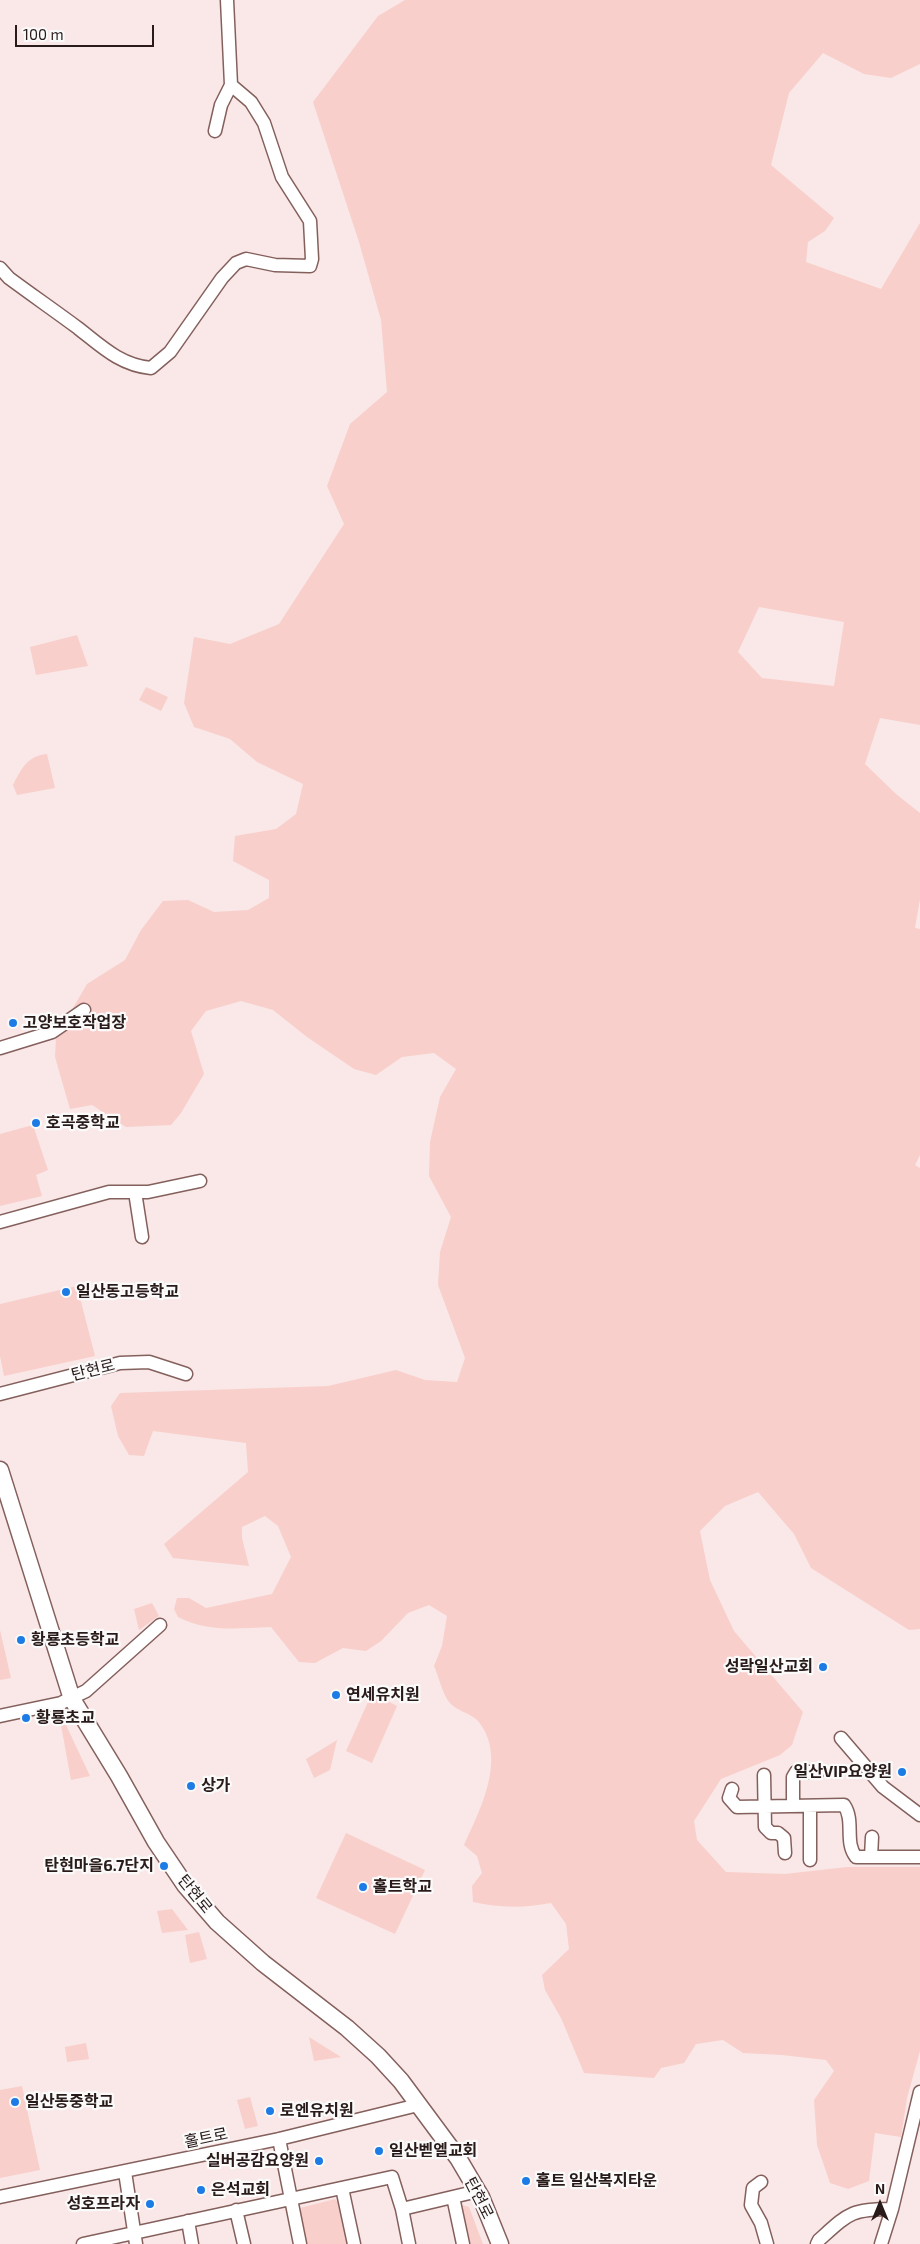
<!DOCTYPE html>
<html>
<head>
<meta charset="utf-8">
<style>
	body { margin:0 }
	#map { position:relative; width:920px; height:2244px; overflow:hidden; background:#f9e8e7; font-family:"Exo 2",sans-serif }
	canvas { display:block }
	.north { position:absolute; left:855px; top:2179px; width:50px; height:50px; -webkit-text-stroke:4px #fafafa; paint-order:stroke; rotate:0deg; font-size:14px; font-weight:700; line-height:20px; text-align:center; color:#291b1a }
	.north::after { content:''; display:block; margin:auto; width:18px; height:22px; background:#291b1a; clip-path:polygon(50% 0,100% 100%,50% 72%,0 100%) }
	.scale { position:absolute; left:15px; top:25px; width:139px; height:22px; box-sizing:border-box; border:2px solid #291b1a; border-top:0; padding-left:6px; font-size:15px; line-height:18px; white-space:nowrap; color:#291b1a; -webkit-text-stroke:4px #fafafa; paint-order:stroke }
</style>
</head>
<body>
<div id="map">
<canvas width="920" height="2244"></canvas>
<div class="north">N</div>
<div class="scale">100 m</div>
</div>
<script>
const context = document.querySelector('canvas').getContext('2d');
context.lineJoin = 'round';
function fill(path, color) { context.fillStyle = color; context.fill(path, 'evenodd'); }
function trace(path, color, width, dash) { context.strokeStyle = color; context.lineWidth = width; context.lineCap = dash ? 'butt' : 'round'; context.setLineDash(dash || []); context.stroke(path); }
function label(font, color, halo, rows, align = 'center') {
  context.font = font + ' "Exo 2","Noto Sans KR",sans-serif'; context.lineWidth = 4.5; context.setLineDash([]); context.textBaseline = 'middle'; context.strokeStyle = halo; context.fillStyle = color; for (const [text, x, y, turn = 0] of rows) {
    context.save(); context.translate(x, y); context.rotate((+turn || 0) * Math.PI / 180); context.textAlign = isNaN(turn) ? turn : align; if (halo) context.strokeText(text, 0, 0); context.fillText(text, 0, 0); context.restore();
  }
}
const green = new Path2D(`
	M405 0H920V64L891 78 864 74 823 53 789 93 771 165 834 218 825 231 808 242 806 262 881 289 920 223V725L880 718 865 764 896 794 920 813V899L915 928 920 929V1155L915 1165 920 1168V1629L909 1630 811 1568 794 1534 758 1492 725 1506 700 1531 710 1580 734 1631 803 1712 792 1745 780 1755 721 1779 694 1821 697 1840 726 1872 785 1874 847 1867H920V2051L907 2098 901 2137 875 2133 869 2181 848 2189 830 2183 817 2145 814 2100 834 2071 826 2060 782 2055 743 2053 723 2040 696 2044 684 2063 661 2068 654 2078 584 2073 561 2018 545 1990 542 1975 569 1949 566 1924 551 1903C523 1908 500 1908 473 1902L472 1886 482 1873 477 1856 464 1845C480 1810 508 1757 478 1721 471 1713 456 1711 449 1702 443 1695 438 1675 434 1666L442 1646 447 1616 429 1605 408 1613 381 1641 366 1651 343 1648 315 1663 299 1662 271 1627C236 1628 210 1633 178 1617L174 1609 177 1598H189L206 1608 272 1594 291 1557 278 1526 265 1516 242 1527V1538L249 1566 173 1558 164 1544 248 1472 246 1443 153 1431 144 1456 129 1455 118 1436 111 1406 120 1393 328 1386 396 1370 425 1380 457 1382 465 1358 438 1285 440 1252 451 1217 429 1176 430 1142 440 1097 456 1069 434 1053 402 1057 376 1075 354 1069 307 1037 273 1010 241 1001 206 1011 191 1031 204 1074 181 1113 171 1125 126 1127 92 1105 70 1109 55 1057 56 1037 87 984 125 960 141 930 163 901 188 900 214 912 248 910 269 898V880L233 861 235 836 276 829 296 814 303 784 257 762 230 739 194 727 184 703 194 637 230 644 279 624 344 524 327 486 350 424 387 392 381 320 359 242 313 102 378 16ZM759 607 844 622 834 686 762 678 738 652Z
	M77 635 88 666 36 675 30 647Z
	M146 687 168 697 161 711 139 700Z
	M47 754 55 788 17 795 13 785C22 768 27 756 47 754Z
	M33 1125 48 1170 36 1175 42 1196 0 1206V1134Z
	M77 1286 95 1356 4 1376 0 1356V1304Z
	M152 1603 159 1616 139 1630 134 1609Z
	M0 1630 11 1678 0 1680Z
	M372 1693 397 1706 372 1763 346 1751Z
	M61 1725H66L90 1776 71 1780Z
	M337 1740 330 1770 314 1778 306 1759Z
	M346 1833 425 1870 395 1934 316 1898Z
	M172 1909 188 1930 162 1933 157 1911Z
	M199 1932 207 1959 190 1963 185 1935Z
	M309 2037 341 2057 314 2061Z
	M86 2043 89 2059 67 2062 65 2047Z
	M22 2086 40 2170 0 2178V2090Z
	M250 2097 258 2126 245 2129 237 2100Z
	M335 2199 338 2202 347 2244H302L296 2209Z
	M462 2205 469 2207 483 2244H466L458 2210Z`);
const minor = new Path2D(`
	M215 131 221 105 231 85 227 0
	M0 268 9 278C32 295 55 311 78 328 101 346 120 365 151 368L170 352 222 278 236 263 246 259 275 265 310 266 312 259 310 221 282 177 264 123 251 102 231 85
	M0 1048 52 1032 84 1010
	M135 1192 142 1237
	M0 1222 109 1192H148L200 1181
	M0 1394 120 1363 149 1362 186 1374
	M0 1716 61 1703 86 1691 160 1625
	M841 1738 883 1787 920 1815
	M764 1775 765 1827 771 1833H778L784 1838 785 1853
	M732 1789 729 1798 737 1807 844 1805C855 1821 844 1842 856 1857H920
	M793 1806V1777L796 1772H818
	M810 1806V1860
	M871 1857 872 1837
	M279 2139 300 2244
	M125 2172 136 2244
	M761 2182 753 2188 751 2205 761 2223 767 2244
	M342 2188 354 2244
	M0 2197 279 2139 418 2105
	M453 2197 463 2244
	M402 2209 409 2244
	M236 2210 244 2244
	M188 2221 192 2244
	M83 2244 392 2177 402 2209 478 2191
	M817 2244 819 2240C849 2213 851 2209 892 2209
	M881 2244 892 2209 920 2092`);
const major = new Path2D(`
	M0 1470 72 1699 119 1776 156 1842 185 1885 217 1922 263 1963 347 2028 378 2056 401 2081 458 2158 481 2197 500 2244`);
const markers = [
	[13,1023,5,"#1c7be4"],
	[36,1123,5,"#1c7be4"],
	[66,1292,5,"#1c7be4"],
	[21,1640,5,"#1c7be4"],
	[823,1667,5,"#1c7be4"],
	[336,1695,5,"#1c7be4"],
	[26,1718,5,"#1c7be4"],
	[902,1772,5,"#1c7be4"],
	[191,1786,5,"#1c7be4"],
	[164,1866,5,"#1c7be4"],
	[363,1887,5,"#1c7be4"],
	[15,2102,5,"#1c7be4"],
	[270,2111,5,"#1c7be4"],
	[379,2151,5,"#1c7be4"],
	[319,2161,5,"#1c7be4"],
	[526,2181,5,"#1c7be4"],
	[201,2190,5,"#1c7be4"],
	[150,2204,5,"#1c7be4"]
];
const poiNames = [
	["고양보호작업장",23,1023],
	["호곡중학교",46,1123],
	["일산동고등학교",76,1292],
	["황룡초등학교",31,1640],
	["성락일산교회",813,1667,"right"],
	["연세유치원",346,1695],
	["황룡초교",36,1718],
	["일산VIP요양원",892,1772,"right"],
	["상가",201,1786],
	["탄현마을6.7단지",154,1866,"right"],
	["홀트학교",373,1887],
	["일산동중학교",25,2102],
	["로엔유치원",280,2111],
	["일산벧엘교회",389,2151],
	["실버공감요양원",309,2161,"right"],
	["홀트 일산복지타운",536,2181],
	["은석교회",211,2190],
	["성호프라자",140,2204,"right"]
];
const streetNames = [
	["탄현로",93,1370,-14],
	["탄현로",195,1894,51],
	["홀트로",206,2138,-12],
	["탄현로",479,2198,63]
];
fill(green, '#f8cfcb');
trace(minor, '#84605d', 15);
trace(major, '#84605d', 19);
trace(minor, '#fff', 12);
trace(major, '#fff', 16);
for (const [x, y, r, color] of markers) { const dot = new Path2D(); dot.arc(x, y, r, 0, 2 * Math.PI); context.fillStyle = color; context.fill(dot); trace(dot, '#fafafa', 2); }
label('bold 16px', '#291b1a', '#fafafa', poiNames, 'left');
label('16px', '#291b1a', '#fafafa', streetNames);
</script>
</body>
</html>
